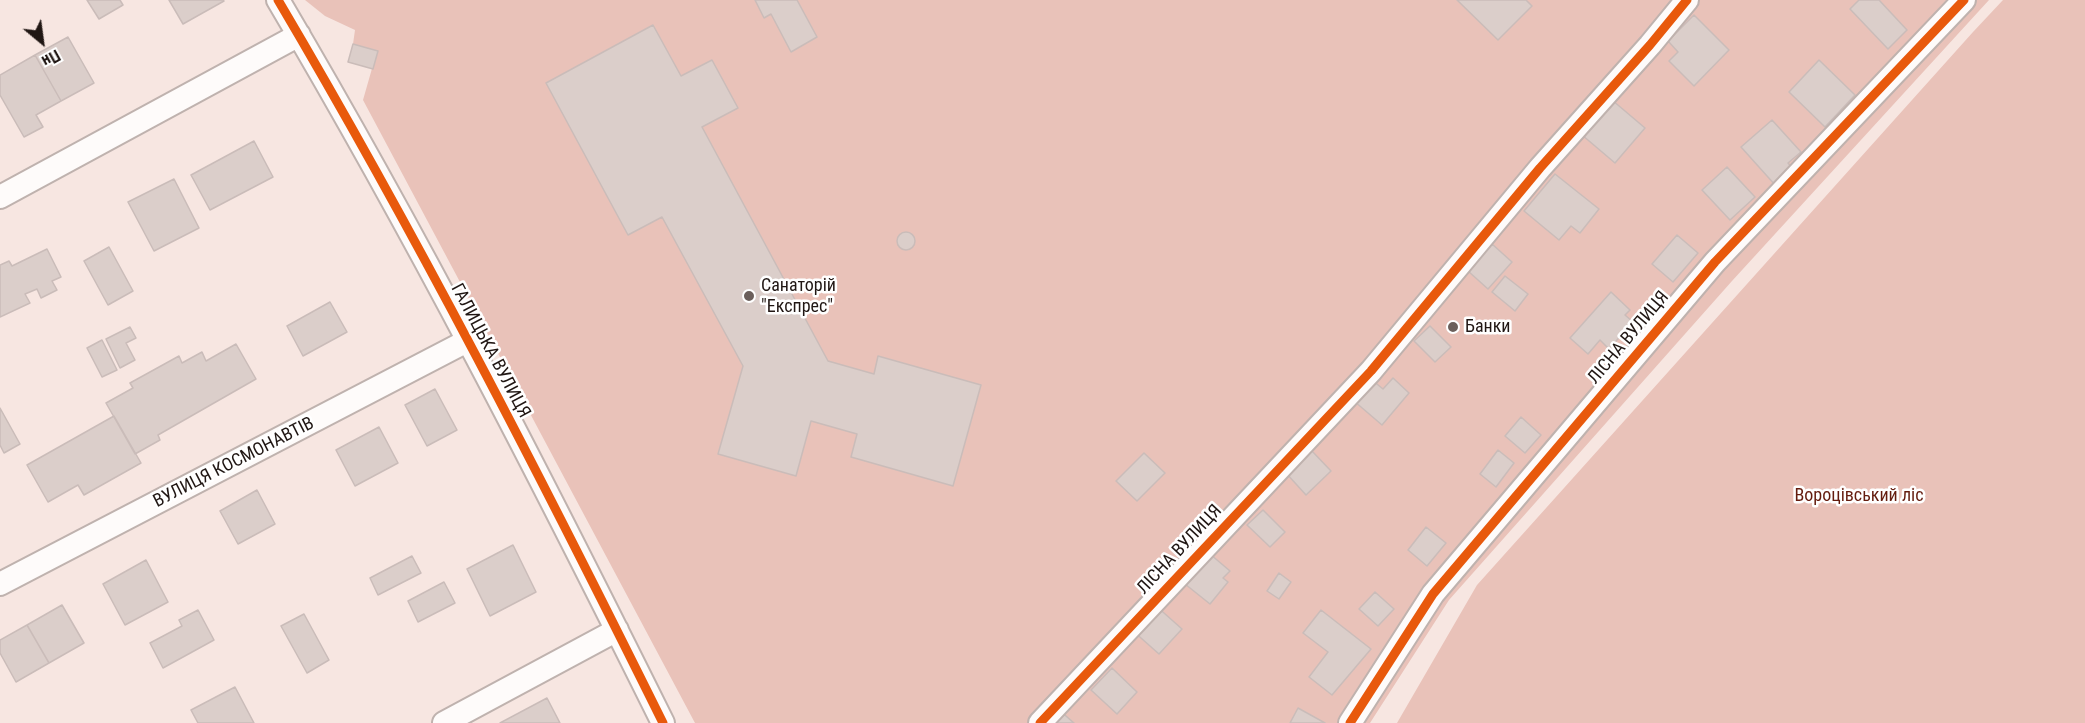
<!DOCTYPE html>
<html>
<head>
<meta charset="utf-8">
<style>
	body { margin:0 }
	#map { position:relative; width:2085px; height:723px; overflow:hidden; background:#f7e6e1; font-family:"Roboto Condensed",sans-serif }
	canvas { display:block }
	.north { position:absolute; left:12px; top:12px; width:60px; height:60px; -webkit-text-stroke:4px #fff; paint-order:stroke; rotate:151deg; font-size:16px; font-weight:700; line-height:24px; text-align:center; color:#201613 }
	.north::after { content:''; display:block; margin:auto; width:21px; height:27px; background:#201613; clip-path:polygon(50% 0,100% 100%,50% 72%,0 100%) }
</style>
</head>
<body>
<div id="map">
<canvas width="2085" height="723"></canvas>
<div class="north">Пн</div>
</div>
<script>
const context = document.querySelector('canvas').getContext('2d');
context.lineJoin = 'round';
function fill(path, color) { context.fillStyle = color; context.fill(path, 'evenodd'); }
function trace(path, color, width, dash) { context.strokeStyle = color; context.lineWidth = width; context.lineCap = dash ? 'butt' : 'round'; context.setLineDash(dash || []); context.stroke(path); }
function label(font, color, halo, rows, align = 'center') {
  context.font = font + ' "Roboto Condensed",sans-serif'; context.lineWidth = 5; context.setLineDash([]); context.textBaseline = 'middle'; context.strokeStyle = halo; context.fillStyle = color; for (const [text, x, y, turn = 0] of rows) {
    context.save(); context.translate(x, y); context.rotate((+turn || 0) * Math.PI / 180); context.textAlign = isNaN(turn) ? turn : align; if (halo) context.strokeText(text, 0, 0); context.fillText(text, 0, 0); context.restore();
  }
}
const green = new Path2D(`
	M305 0H1989L1732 281 1449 600 1370 723H695L363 100 377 51 353 44 355 30 325 16Z
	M2003 0H2085V723H1397L1477 585 1973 32Z`);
const building = new Path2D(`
	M87 0H120L123 5 99 19Z
	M169 0H223L224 1 183 24Z
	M755 0H797L817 37 791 52 771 14 764 18Z
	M1457 0H1526L1532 6 1498 40Z
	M1859 0H1879L1907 30 1888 49 1850 9Z
	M1694 15 1729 50 1694 86 1669 61 1678 52 1668 41Z
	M653 25 681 76 712 60 738 108 702 127 828 361 874 374 878 356 981 385 953 486 851 457 857 434 811 421 796 476 718 454 743 366 662 217 628 235 546 83Z
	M68 37 94 83 61 101 35 55Z
	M353 44 378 51 373 69 348 62Z
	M35 55 61 101 36 115 43 127 24 137 0 95V75Z
	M1819 60 1855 95 1825 127 1789 92Z
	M1612 100 1645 128 1615 163 1582 135Z
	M1772 120 1801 152 1788 163 1794 170 1776 186 1741 147Z
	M254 141 273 177 210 210 191 175Z
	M1727 167 1755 197 1730 220 1702 190Z
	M1555 174 1599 209 1580 233 1571 226 1559 240 1524 211Z
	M174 179 199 228 154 251 128 202Z
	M897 241a9 9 0 1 1 18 0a9 9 0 1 1-18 0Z
	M1677 235 1698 253 1673 282 1652 264Z
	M1492 244 1512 262 1488 289 1468 271Z
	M109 247 133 291 108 305 84 261Z
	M47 249 61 277 52 281 57 290 41 298 37 289 25 294 30 303 0 317V265L9 261 12 266Z
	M1505 276 1528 294 1515 311 1492 292Z
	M1611 292 1630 310 1625 315 1633 322 1609 349 1600 340 1588 354 1570 338Z
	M330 302 347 332 303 356 287 326Z
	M1430 326 1451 347 1435 362 1414 341Z
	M130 327 136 338 126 343 135 360 120 368 106 339Z
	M102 340 117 370 102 377 87 348Z
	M236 344 256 379 158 435 160 440 135 454 106 403 133 388 130 383 179 356 182 363 202 352 206 361Z
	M1393 378 1409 393 1382 425 1354 401 1372 380 1383 389Z
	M435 389 457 430 427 446 405 405Z
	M0 408 20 444 4 453 0 445Z
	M114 416 141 463 84 495 78 485 48 502 27 465Z
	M1521 417 1541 435 1525 453 1505 436Z
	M379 427 398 463 355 486 336 450Z
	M1311 450 1331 471 1306 495 1286 473Z
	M1498 450 1514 463 1496 487 1480 474Z
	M1144 453 1165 473 1137 501 1116 481Z
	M257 490 275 524 238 544 220 511Z
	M1263 510 1285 532 1270 547 1247 525Z
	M1426 527 1446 543 1427 566 1408 550Z
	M513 545 536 592 490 616 467 569Z
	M1210 554 1230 571 1223 578 1228 582 1210 604 1185 584Z
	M412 556 421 573 378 595 370 578Z
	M146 560 168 602 125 625 103 584Z
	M1279 573 1291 582 1279 599 1267 591Z
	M444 582 455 603 418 622 408 601Z
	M1375 592 1394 609 1378 626 1359 609Z
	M62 605 84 643 49 663 27 625Z
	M1155 605 1182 629 1159 654 1132 630Z
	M198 610 214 640 163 668 150 643 182 626 179 620Z
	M1321 610 1371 649 1332 695 1309 677 1328 652 1303 633Z
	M304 614 329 660 307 673 281 626Z
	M27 625 49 663 16 682 0 653V640Z
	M1112 668 1137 692 1117 714 1091 690Z
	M235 687 254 723H198L191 710Z
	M547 698 560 723H500Z
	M1298 708 1325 723H1290Z
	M1058 709 1074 723H1046Z`);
const street = new Path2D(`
	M278 0C417 235 542 479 663 723
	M0 197 299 35
	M0 584 467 341
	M444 723 617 630
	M1040 723 1371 371 1540 168 1650 45 1687 0
	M1350 723 1433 594 1715 262 1964 0`);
const cycleway = new Path2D(`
	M278 0C417 235 542 479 663 723
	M1040 723 1371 371 1540 168 1650 45 1687 0
	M1350 723 1433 594 1715 262 1964 0`);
const markers = [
	[749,296,6,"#6b5f5b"],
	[1453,327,6,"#6b5f5b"]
];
const poiNames = [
	["Санаторій",761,286],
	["\"Експрес\"",761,307],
	["Банки",1465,327]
];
const streetNames = [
	["ЛІСНА ВУЛИЦЯ",1629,338,-50],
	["ГАЛИЦЬКА ВУЛИЦЯ",490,351,62],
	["ВУЛИЦЯ КОСМОНАВТІВ",234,463,-27],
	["ЛІСНА ВУЛИЦЯ",1180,550,-47]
];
const parkNames = [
	["Вороцівський ліс",1859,496]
];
fill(green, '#e9c2b9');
fill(building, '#dbceca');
trace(building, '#cabcb9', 1.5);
trace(street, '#bfb2ae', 26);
trace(street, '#fefbfa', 22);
trace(cycleway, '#e8590c', 9);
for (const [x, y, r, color] of markers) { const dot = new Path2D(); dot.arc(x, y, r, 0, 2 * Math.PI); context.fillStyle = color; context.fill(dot); trace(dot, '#fff', 2); }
label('18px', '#201613', '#fff', poiNames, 'left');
label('18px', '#201613', '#fff', streetNames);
label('18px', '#641c0e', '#fff', parkNames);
</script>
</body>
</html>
